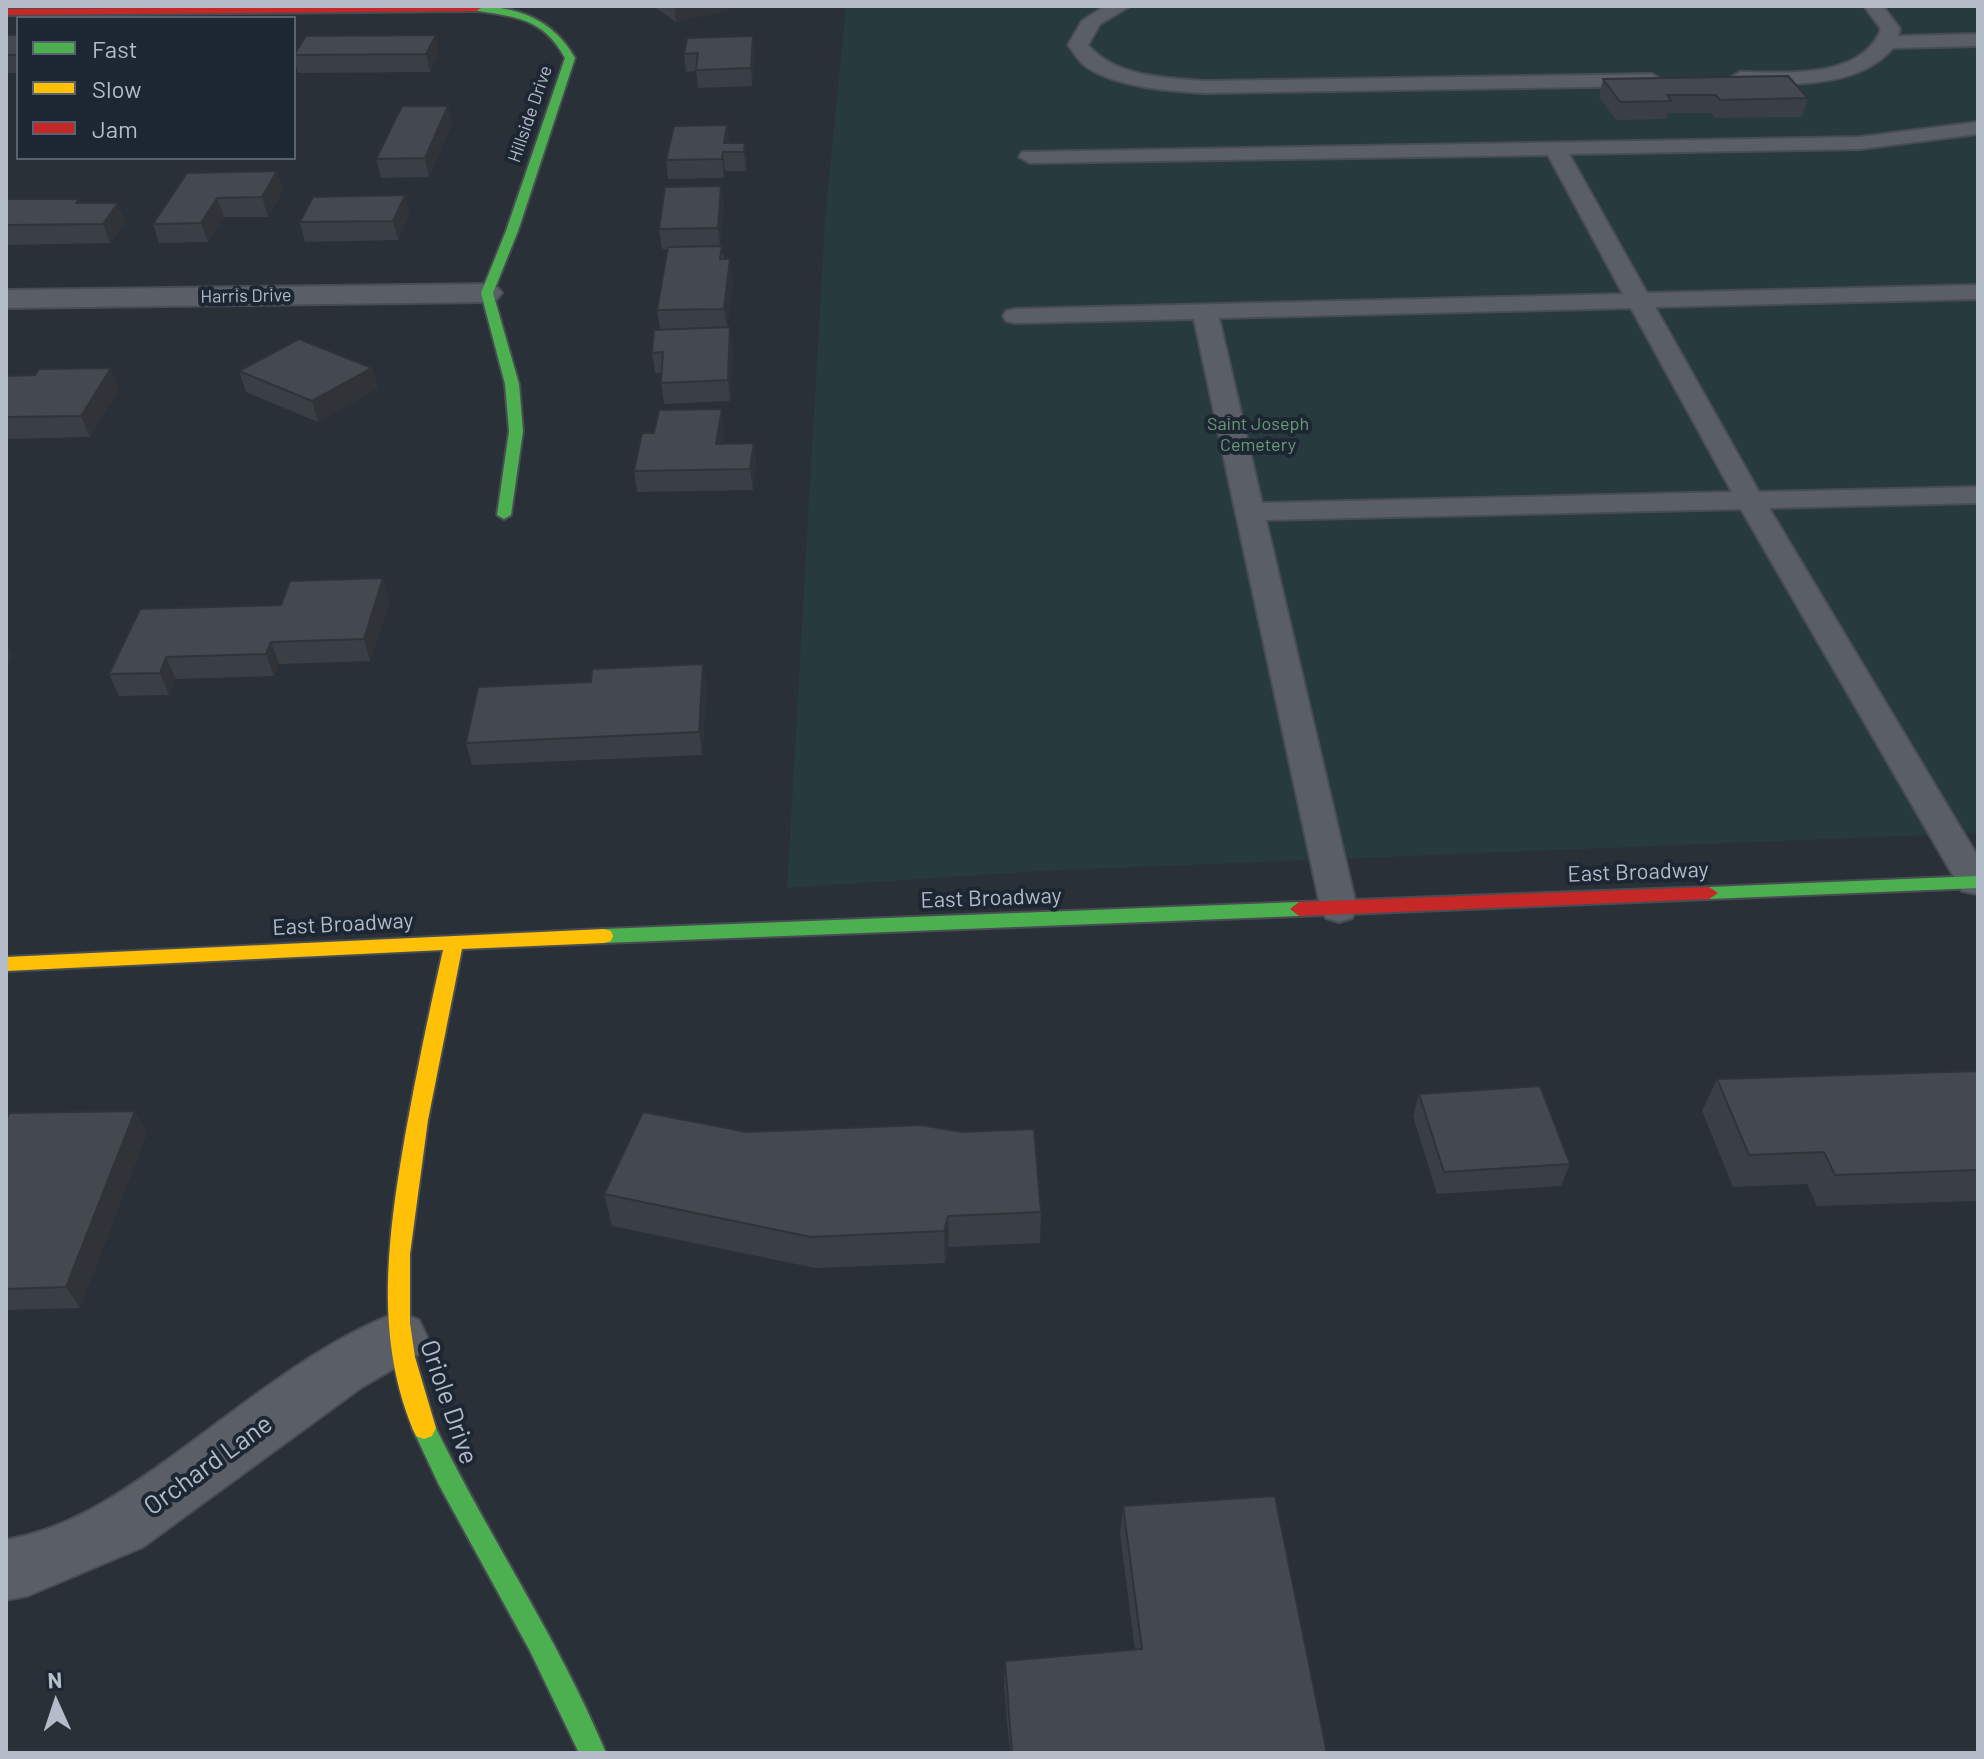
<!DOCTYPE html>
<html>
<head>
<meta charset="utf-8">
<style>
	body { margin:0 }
	#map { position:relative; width:1984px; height:1759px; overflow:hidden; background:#2a3038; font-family:Barlow,sans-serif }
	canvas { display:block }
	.frame { position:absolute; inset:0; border:8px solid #b4bcc9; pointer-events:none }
	.legend { position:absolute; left:16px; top:16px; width:280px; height:144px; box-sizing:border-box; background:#1d2633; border:2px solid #59626f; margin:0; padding:10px 14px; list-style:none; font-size:24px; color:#b4bcc9 }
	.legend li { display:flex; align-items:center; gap:16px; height:40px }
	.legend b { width:40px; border:2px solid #59626f }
	.north { position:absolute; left:16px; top:1663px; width:80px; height:80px; -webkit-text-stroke:6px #1d2633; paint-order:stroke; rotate:357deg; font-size:22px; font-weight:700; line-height:32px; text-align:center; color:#b4bcc9 }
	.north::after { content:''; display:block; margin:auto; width:28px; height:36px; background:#b4bcc9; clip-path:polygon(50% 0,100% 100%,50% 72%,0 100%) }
</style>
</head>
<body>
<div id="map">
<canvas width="1984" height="1759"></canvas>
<div class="frame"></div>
<ul class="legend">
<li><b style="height:10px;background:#4caf50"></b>Fast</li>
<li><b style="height:10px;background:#ffc107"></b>Slow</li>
<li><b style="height:10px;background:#c62828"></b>Jam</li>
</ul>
<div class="north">N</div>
</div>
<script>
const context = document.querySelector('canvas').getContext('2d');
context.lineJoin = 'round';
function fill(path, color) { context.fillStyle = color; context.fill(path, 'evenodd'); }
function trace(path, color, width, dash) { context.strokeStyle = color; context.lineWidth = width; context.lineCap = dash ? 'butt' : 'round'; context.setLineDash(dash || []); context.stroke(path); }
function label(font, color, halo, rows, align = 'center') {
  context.font = font + ' Barlow,sans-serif'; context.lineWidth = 8; context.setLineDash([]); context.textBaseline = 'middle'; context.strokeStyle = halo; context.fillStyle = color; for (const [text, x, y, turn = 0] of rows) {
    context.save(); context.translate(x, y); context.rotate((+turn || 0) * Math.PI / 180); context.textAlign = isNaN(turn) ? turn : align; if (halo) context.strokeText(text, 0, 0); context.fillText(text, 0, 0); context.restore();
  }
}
const green = new Path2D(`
	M846 6H1978V833L1041 871 787 888 825 220Z`);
const lane = new Path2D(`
	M1105 6H1130L1100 24 1088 45C1115 77 1166 78 1205 81L1652 74 1662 80 1652 86 1205 93C1170 91 1112 87 1084 65 1078 60 1073 51 1068 45L1082 21Z
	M1864 6H1883L1900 29 1898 36 1978 34V46L1893 48C1858 89 1789 84 1740 84L1730 78 1740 72C1785 72 1862 80 1881 29Z
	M1978 122V134L1860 149 1569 154 1647 293 1978 285V299L1655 307 1759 492 1978 487V503L1769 508 1978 857V894L1962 891 1741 509 1266 520 1357 909 1352 918 1339 922 1326 918 1321 909 1194 319 1015 323 1006 321 1003 316 1006 311 1015 309 1623 294 1548 155 1030 163 1019 157 1022 152 1860 137ZM1631 308 1732 492 1262 503 1219 318Z`);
const street = new Path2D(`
	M487 284 497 287 502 293 497 299 487 302 6 308V290Z
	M399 1312 419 1320 427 1337 419 1354 362 1387 143 1547 27 1596 6 1600V1540C67 1529 114 1498 163 1463 236 1411 315 1343 399 1312Z`);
const fast = new Path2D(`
	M473 6C517 6 553 19 575 58L518 231 493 293 519 384 523 431 511 515 504 519 497 515 509 431 505 384 481 293 506 231 565 58C543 17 514 17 473 10Z
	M1978 876V888L1709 899 1700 893 1709 887Z
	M1299 902 1308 909 1299 916 604 943 597 941 595 936 597 931 604 929Z
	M424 1417 432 1420C486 1533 558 1637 606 1753H579L530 1651 439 1485 416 1436 412 1428 416 1420Z`);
const slow = new Path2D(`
	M604 929 611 931 613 936 611 941 604 943 462 949 428 1120 410 1254V1323L415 1357 436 1428 432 1436 424 1439 416 1436C373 1340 388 1236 405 1136 416 1074 429 1012 443 950L6 971V957Z`);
const jam = new Path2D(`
	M479 6 481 8 476 11 6 15V9Z
	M1709 887 1718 893 1709 899 1299 916 1290 909 1299 902Z`);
const wall = new Path2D(`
	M653 6H729V10L676 22Z
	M6 35H18V73H6Z
	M439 53 430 72 298 73 294 59V54Z
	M684 54H755L752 86 698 88 696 71 686 72Z
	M1603 79 1808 98 1802 117 1715 118 1711 113H1668L1666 119 1616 120 1599 97Z
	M448 106 452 124 429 177 381 178 376 159Z
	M727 125 729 143H745L747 162 746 171H725L724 178 668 179 666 160Z
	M277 171 283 190 268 217H224L208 242 159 243 153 224Z
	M721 186 724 205 720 246 724 259 733 279 727 328 733 348 730 401 664 404 661 383 662 373H655L652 353 660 330 657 310 668 249H662L659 229Z
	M405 195 409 214 398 240 305 242 300 222Z
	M6 201 81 203 125 222 110 243 6 245Z
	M372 368 378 388 318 422 246 392 239 371Z
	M6 376 119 389 90 437 6 439Z
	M724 430 722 444 754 443 756 465 753 490 637 492 634 471Z
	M390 600 370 661 279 664 274 676 176 679 169 695 119 696 109 674 281 605Z
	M707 687 702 755 472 765 466 743Z
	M1978 1071V1201L1817 1206 1807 1184 1733 1187 1702 1111 1717 1079Z
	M1419 1094 1570 1164 1561 1186 1437 1194 1413 1116Z
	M6 1120 147 1133 80 1308 6 1310Z
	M604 1194 1041 1212 1040 1243 949 1247 945 1263 815 1268 612 1226Z
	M1123 1506 1327 1753H1010L1004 1687 1005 1661 1135 1650 1120 1534Z`);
const shadedWall = new Path2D(`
	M674 6H729V10L676 22Z
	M436 35 439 53 430 72 426 54Z
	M753 36 755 54 752 86 751 68Z
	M448 106 452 124 429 177 425 158Z
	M727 125 729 144 724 143Z
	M745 143 747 162 746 171 744 152Z
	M723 152 725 171 724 178 722 159Z
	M277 171 283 190 268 217 262 197Z
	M721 186 724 205 720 247 718 228Z
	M405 195 409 214 398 240 393 221Z
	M217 198 224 217 208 242 201 223Z
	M118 203 125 222 110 243 103 224Z
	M730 259 733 279 727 329 724 309Z
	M730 327 733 348 730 401 728 380Z
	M111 368 119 389 90 437 81 416Z
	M372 368 378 388 318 422 312 401Z
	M722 409 724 430 719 465 716 444Z
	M754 443 756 465 753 490 750 469Z
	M383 578 390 600 370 661 364 639Z
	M6 641 13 656 6 669Z
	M271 642 279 664 274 676 266 654Z
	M166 657 176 679 169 695 160 673Z
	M703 664 707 687 702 755 699 732Z
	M135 1111 147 1133 80 1308 66 1287Z
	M948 1216 949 1247 945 1263 944 1231Z`);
const building = new Path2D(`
	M6 35H18V55H6Z
	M436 35 426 54 294 55 306 36Z
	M753 36 751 68 696 70 698 53 684 54 687 38Z
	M1788 76 1808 98 1720 100 1716 95H1667L1671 101 1620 102 1603 79Z
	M402 106H448L425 158 376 159Z
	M727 125 724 143H745L744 152H723L722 159 666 160 674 126Z
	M277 171 262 197 217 198 201 223 153 224 187 173Z
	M721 186 718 228 659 229 665 187Z
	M405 195 393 221 300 222 313 197Z
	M7 199H79L76 203H118L103 224 6 225V201Z
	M722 246 720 259H730L724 309 657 310 668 247Z
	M730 327 728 380 661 383 663 352 652 353 654 330Z
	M299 339 372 368 312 401 239 371Z
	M111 368 81 416 6 417V376L35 375 39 369Z
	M722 409 716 444 754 443 750 469 634 471 642 433H654L659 410Z
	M383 578 364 639 271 642 266 654 166 657 160 673 109 674 140 609 281 605 290 581Z
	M703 664 699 732 466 743 478 687 591 682 592 669Z
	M1978 1071V1170L1835 1175 1824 1152 1749 1155 1717 1079Z
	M1540 1086 1570 1164 1444 1172 1419 1094Z
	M135 1111 66 1287 6 1289V1120L9 1113Z
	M643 1112 747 1132 921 1125 962 1132 1034 1129 1041 1212 948 1216 944 1231 811 1237 604 1194Z
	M1275 1496 1327 1753H1012L1005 1661 1142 1649 1123 1506Z`);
const farStreetnames = [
	["Hillside Drive",530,114,-71],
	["Harris Drive",246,296,-1]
];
const farParknames = [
	["Saint Joseph",1258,424],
	["Cemetery",1258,445]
];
const streetNames = [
	["East Broadway",1638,872,-2],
	["East Broadway",991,898,-2],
	["East Broadway",343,924,-3]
];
const nearStreetnames = [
	["Oriole Drive",449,1402,71],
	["Orchard Lane",208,1465,-36]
];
fill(green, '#273a3e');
trace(lane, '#484c53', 4);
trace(street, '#484c53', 4);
trace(fast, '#484c53', 4);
trace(slow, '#484c53', 4);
trace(jam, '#484c53', 4);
fill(lane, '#5a5e66');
fill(street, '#5a5e66');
fill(fast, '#4caf50');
fill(slow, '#ffc107');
fill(jam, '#c62828');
fill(wall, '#3a3f45');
fill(shadedWall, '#303338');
fill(building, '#444950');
trace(building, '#303338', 2);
label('18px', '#b4bcc9', '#1d2633', farStreetnames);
label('18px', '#6b9a76', '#1d2633', farParknames);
label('22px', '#b4bcc9', '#1d2633', streetNames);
label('26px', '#b4bcc9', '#1d2633', nearStreetnames);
</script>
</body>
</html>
